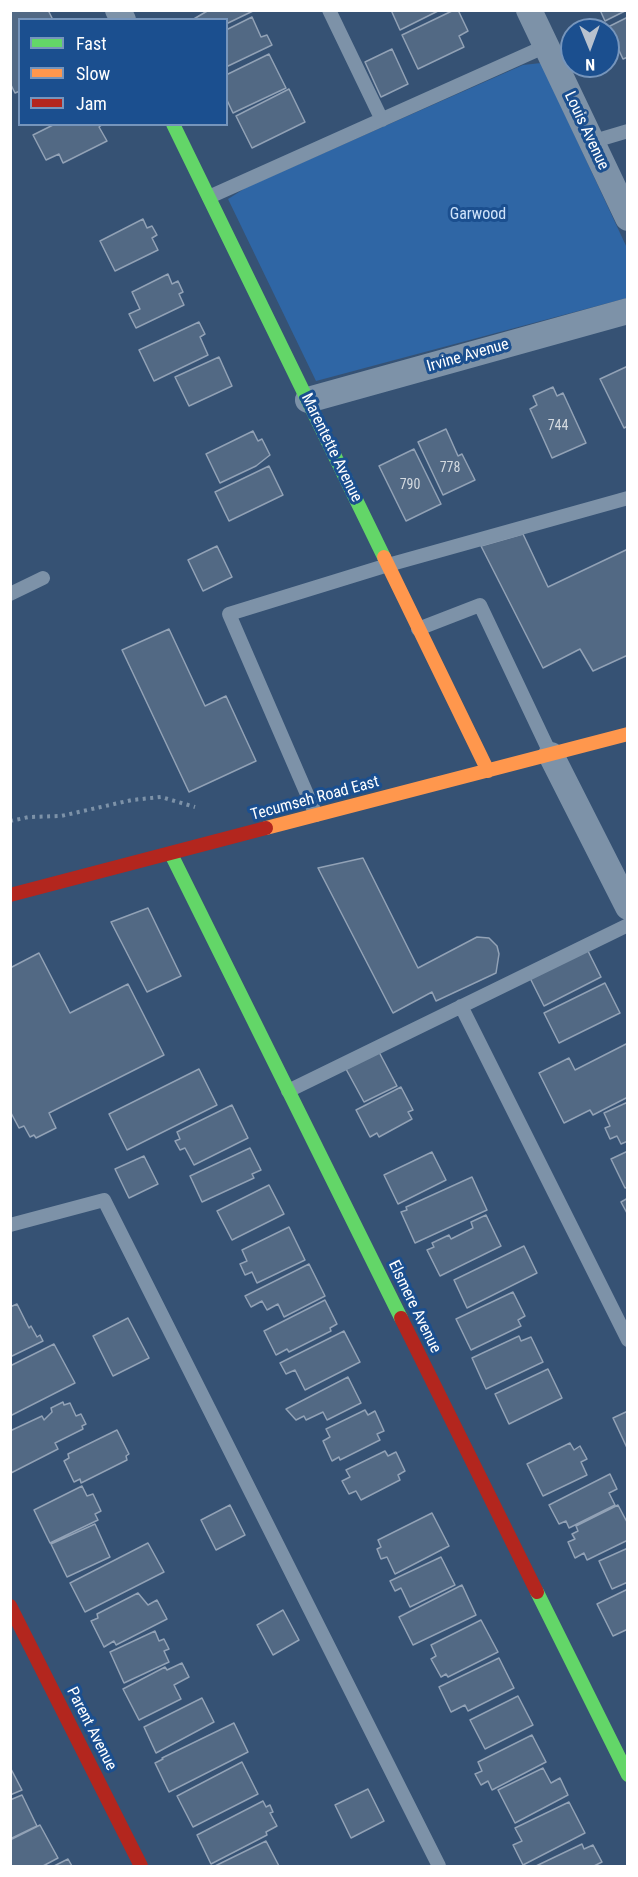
<!DOCTYPE html>
<html>
<head>
<meta charset="utf-8">
<style>
	body { margin:0 }
	#map { position:relative; width:638px; height:1877px; overflow:hidden; background:#365274; font-family:"Roboto Condensed",sans-serif }
	canvas { display:block }
	.frame { position:absolute; inset:0; border:12px solid #fff; pointer-events:none }
	.legend { position:absolute; left:18px; top:18px; width:210px; height:108px; box-sizing:border-box; background:#1b4f8f; border:2px solid #7695bc; margin:0; padding:8px 10px; list-style:none; font-size:18px; color:#fff }
	.legend li { display:flex; align-items:center; gap:12px; height:30px }
	.legend b { width:30px; border:2px solid #7695bc }
	.north { position:absolute; left:560px; top:18px; width:60px; height:60px; box-sizing:border-box; background:#1b4f8f; border:2px solid #7695bc; border-radius:50%; rotate:179deg; font-size:16px; font-weight:700; line-height:24px; text-align:center; color:#fff }
	.north::after { content:''; display:block; margin:auto; width:21px; height:27px; background:#b9c2ce; clip-path:polygon(50% 0,100% 100%,50% 72%,0 100%) }
</style>
</head>
<body>
<div id="map">
<canvas width="638" height="1877"></canvas>
<div class="frame"></div>
<ul class="legend">
<li><b style="height:8px;background:#63d668"></b>Fast</li>
<li><b style="height:8px;background:#ff974d"></b>Slow</li>
<li><b style="height:8px;background:#b3261e"></b>Jam</li>
</ul>
<div class="north">N</div>
</div>
<script>
const context = document.querySelector('canvas').getContext('2d');
context.lineJoin = 'round';
function fill(path, color) { context.fillStyle = color; context.fill(path, 'evenodd'); }
function trace(path, color, width, dash) { context.strokeStyle = color; context.lineWidth = width; context.lineCap = dash ? 'butt' : 'round'; context.setLineDash(dash || []); context.stroke(path); }
function label(font, color, halo, rows, align = 'center') {
  context.font = font + ' "Roboto Condensed",sans-serif'; context.lineWidth = 6; context.setLineDash([]); context.textBaseline = 'middle'; context.strokeStyle = halo; context.fillStyle = color; for (const [text, x, y, turn = 0] of rows) {
    context.save(); context.translate(x, y); context.rotate((+turn || 0) * Math.PI / 180); context.textAlign = isNaN(turn) ? turn : align; if (halo) context.strokeText(text, 0, 0); context.fillText(text, 0, 0); context.restore();
  }
}
const green = new Path2D(`
	M541 63 627 248V298L316 381 228 199 247 187 523 65Z`);
const building = new Path2D(`
	M10 10H48L53 20H20V91L15 93 10 83Z
	M209 10H253V11L226 24V20H192Z
	M391 10H440L400 30Z
	M454 10H458L468 31 459 36 464 47 418 69 402 35Z
	M600 10H627L605 21Z
	M252 17 261 37 267 35 272 45 226 67V30Z
	M628 17V57L623 59 608 27Z
	M392 49 408 84 381 97 365 62Z
	M269 54 286 88 233 113 226 98V75Z
	M289 89 305 122 252 148 236 116Z
	M55 124H103L99 127 107 141 63 163 59 154 46 160 33 135Z
	M143 219 147 228 152 226 157 235 152 238 158 250 115 271 100 241Z
	M168 274 172 284 178 281 183 292 179 294 184 305 136 328 129 314 140 309 132 292Z
	M199 322 205 334 200 337 208 355 154 381 139 350Z
	M219 357 232 386 189 406 175 377Z
	M628 366V426L624 428 600 379Z
	M553 387 557 396 563 393 586 443 552 458 530 409 537 405 533 396Z
	M446 429 458 456 462 454 475 480 443 495 418 442Z
	M253 431 258 441 262 439 270 455 256 466 220 483 206 454Z
	M414 449 441 504 406 521 379 466Z
	M269 466 283 495 229 521 215 492Z
	M523 534 548 587 628 549V655L593 671 580 649 543 668 481 546Z
	M217 546 232 577 203 591 188 560Z
	M169 629 205 706 226 696 256 761 189 792 122 650Z
	M363 858 418 968 477 937 489 938 497 946 499 954 496 973 436 1001 432 992 393 1013 318 868Z
	M148 908 181 976 147 992 111 922Z
	M587 949 601 977 544 1006 530 978Z
	M39 953 70 1013 128 984 164 1055 49 1113 56 1128 36 1138 34 1135 30 1137 24 1126 19 1128 10 1111V968Z
	M605 983 620 1013 559 1043 544 1013Z
	M628 1043V1097L593 1115 590 1110 564 1123 539 1073 569 1058 575 1070Z
	M379 1052 397 1086 364 1102 346 1069Z
	M199 1069 217 1105 127 1150 109 1114Z
	M401 1087 413 1110 408 1112 412 1119 379 1137 377 1133 370 1137 356 1110Z
	M628 1102V1141L621 1144 617 1136 610 1139 605 1128 610 1126 604 1113Z
	M232 1105 248 1138 194 1165 185 1148 180 1150 175 1141 180 1139 177 1132Z
	M250 1148 261 1170 252 1174 254 1178 202 1202 190 1176Z
	M628 1151V1187L625 1188 611 1159Z
	M432 1152 446 1180 398 1204 384 1175Z
	M144 1156 158 1184 129 1198 115 1169Z
	M472 1177 487 1210 415 1243 401 1212 407 1210 406 1207Z
	M269 1185 284 1214 232 1240 217 1211Z
	M628 1198V1215L621 1202Z
	M486 1215 501 1246 440 1276 427 1250 434 1247 432 1243 449 1235 451 1239 473 1228 471 1222Z
	M289 1227 305 1260 257 1283 252 1272 245 1275 240 1264 247 1261 242 1250Z
	M524 1246 537 1273 467 1308 454 1280Z
	M309 1264 325 1296 284 1317 278 1304 267 1310 262 1301 251 1307 245 1296Z
	M513 1292 525 1316 518 1320 521 1326 471 1350 456 1319Z
	M325 1300 337 1324 330 1328 331 1331 289 1352 287 1349 276 1355 264 1331Z
	M17 1304 29 1328 31 1326 37 1337 40 1335 43 1341 10 1357V1307Z
	M128 1318 149 1358 113 1376 93 1336Z
	M344 1331 360 1362 305 1390 295 1370 286 1374 280 1363Z
	M519 1336 521 1341 531 1337 543 1362 486 1389 472 1358Z
	M54 1344 75 1383 10 1416V1366Z
	M548 1369 562 1398 509 1424 495 1394Z
	M348 1377 361 1403 327 1420 323 1412 306 1420 304 1416 296 1420 286 1409Z
	M63 1402 64 1405 70 1403 76 1416 81 1414 86 1424 82 1426 83 1429 55 1443 58 1449 11 1473 10 1431 42 1416 44 1420 52 1412 51 1408Z
	M365 1410 368 1415 375 1411 384 1431 377 1434 380 1440 340 1460 339 1457 332 1461 323 1441 330 1437 326 1429Z
	M628 1411V1450L613 1418Z
	M117 1430 129 1454 126 1456 127 1460 81 1483 80 1479 74 1482 64 1461 69 1458 68 1454Z
	M570 1443 574 1450 580 1446 587 1459 581 1462 587 1475 543 1496 527 1464Z
	M385 1451 388 1456 396 1452 405 1471 398 1475 400 1480 361 1500 356 1491 349 1494 342 1481 350 1477 346 1470Z
	M610 1474 617 1489 609 1493 615 1505 569 1528 566 1521 559 1524 549 1505Z
	M82 1486 87 1496 93 1494 101 1511 95 1514 98 1520 50 1543 34 1510Z
	M230 1505 245 1535 216 1550 201 1520Z
	M618 1505 628 1524V1540L587 1560 584 1553 575 1558 568 1542 575 1539 572 1534 578 1531 576 1526Z
	M432 1513 449 1546 395 1574 387 1557 381 1559 377 1549 381 1547 378 1540Z
	M95 1524 110 1557 67 1577 51 1544Z
	M148 1543 164 1572 85 1612 70 1583Z
	M628 1548V1582L612 1589 599 1561Z
	M441 1557 455 1585 410 1607 401 1588 395 1591 390 1581Z
	M462 1585 476 1615 413 1645 399 1617Z
	M628 1589V1629L613 1636 597 1604Z
	M138 1593 148 1605 157 1600 167 1619 116 1645 114 1641 104 1647 91 1621 98 1618 97 1614Z
	M283 1610 299 1640 273 1655 257 1625Z
	M481 1620 498 1652 448 1677 446 1674 441 1677 431 1659 436 1656 431 1645Z
	M155 1631 159 1641 164 1639 169 1649 164 1651 169 1662 124 1683 110 1652Z
	M499 1658 514 1688 468 1711 465 1705 451 1712 439 1687Z
	M182 1663 189 1677 174 1685 181 1699 139 1720 123 1689 165 1667 167 1670Z
	M518 1696 533 1725 485 1749 470 1720Z
	M202 1698 214 1722 156 1753 144 1727Z
	M234 1723 248 1752 169 1792 155 1763 163 1759 162 1758Z
	M532 1735 546 1762 492 1790 488 1781 481 1785 475 1774 482 1771 478 1762Z
	M242 1762 258 1794 193 1827 177 1796Z
	M10 1767 22 1790 10 1795Z
	M543 1768 551 1783 560 1778 568 1795 515 1823 498 1790Z
	M368 1789 384 1821 351 1838 335 1805Z
	M22 1795 37 1826 10 1839V1800Z
	M263 1801 266 1807 270 1805 273 1812 270 1813 277 1826 266 1832 267 1835 211 1864 197 1835Z
	M569 1802 585 1833 523 1865 513 1845 522 1841 515 1828Z
	M40 1825 58 1858 43 1866H10V1840Z
	M266 1841 279 1866H215Z
	M582 1844 584 1849 593 1845 602 1862 594 1866H536Z
	M68 1859 72 1866H54Z`);
const path = new Path2D(`
	M10 821 29 817 61 816 132 800 161 797 195 807`);
const lane = new Path2D(`
	M329 10 382 120
	M591 142 628 131
	M209 197 546 46
	M10 594 43 578
	M418 629 480 605 551 755
	M316 815 229 614 388 565 628 498
	M461 1006 628 1340
	M288 1091 628 925
	M10 1225 104 1200 439 1866`);
const street = new Path2D(`
	M118 10 123 20
	M529 10 628 218
	M308 400 628 311
	M551 755 628 907`);
const fast = new Path2D(`
	M173 124 384 557
	M171 854 401 1318
	M537 1592 628 1775`);
const slow = new Path2D(`
	M384 557 488 771
	M266 828 628 734`);
const jam = new Path2D(`
	M10 895 266 828
	M401 1318 537 1592
	M10 1606 141 1866`);
const numberNames = [
	["744",558,426],
	["778",450,468],
	["790",410,485]
];
const streetNames = [
	["Louis Avenue",586,131,65],
	["Irvine Avenue",468,356,-16],
	["Marentette Avenue",331,448,64],
	["Tecumseh Road East",315,799,-15],
	["Elsmere Avenue",414,1307,64],
	["Parent Avenue",91,1729,63]
];
const parkNames = [
	["Garwood",478,215]
];
fill(green, '#2f66a5');
fill(building, '#526984');
trace(building, '#92a2b6', 1.5);
trace(path, '#7d92a8', 4, [3, 4.5]);
trace(lane, '#7d92a8', 14);
trace(street, '#7d92a8', 26);
trace(fast, '#63d668', 14);
trace(slow, '#ff974d', 14);
trace(jam, '#b3261e', 14);
label('14px', '#d4dae0', null, numberNames);
label('16px', '#fff', '#1b4f8f', streetNames);
label('16px', '#cfe3fa', '#1b4f8f', parkNames);
</script>
</body>
</html>
